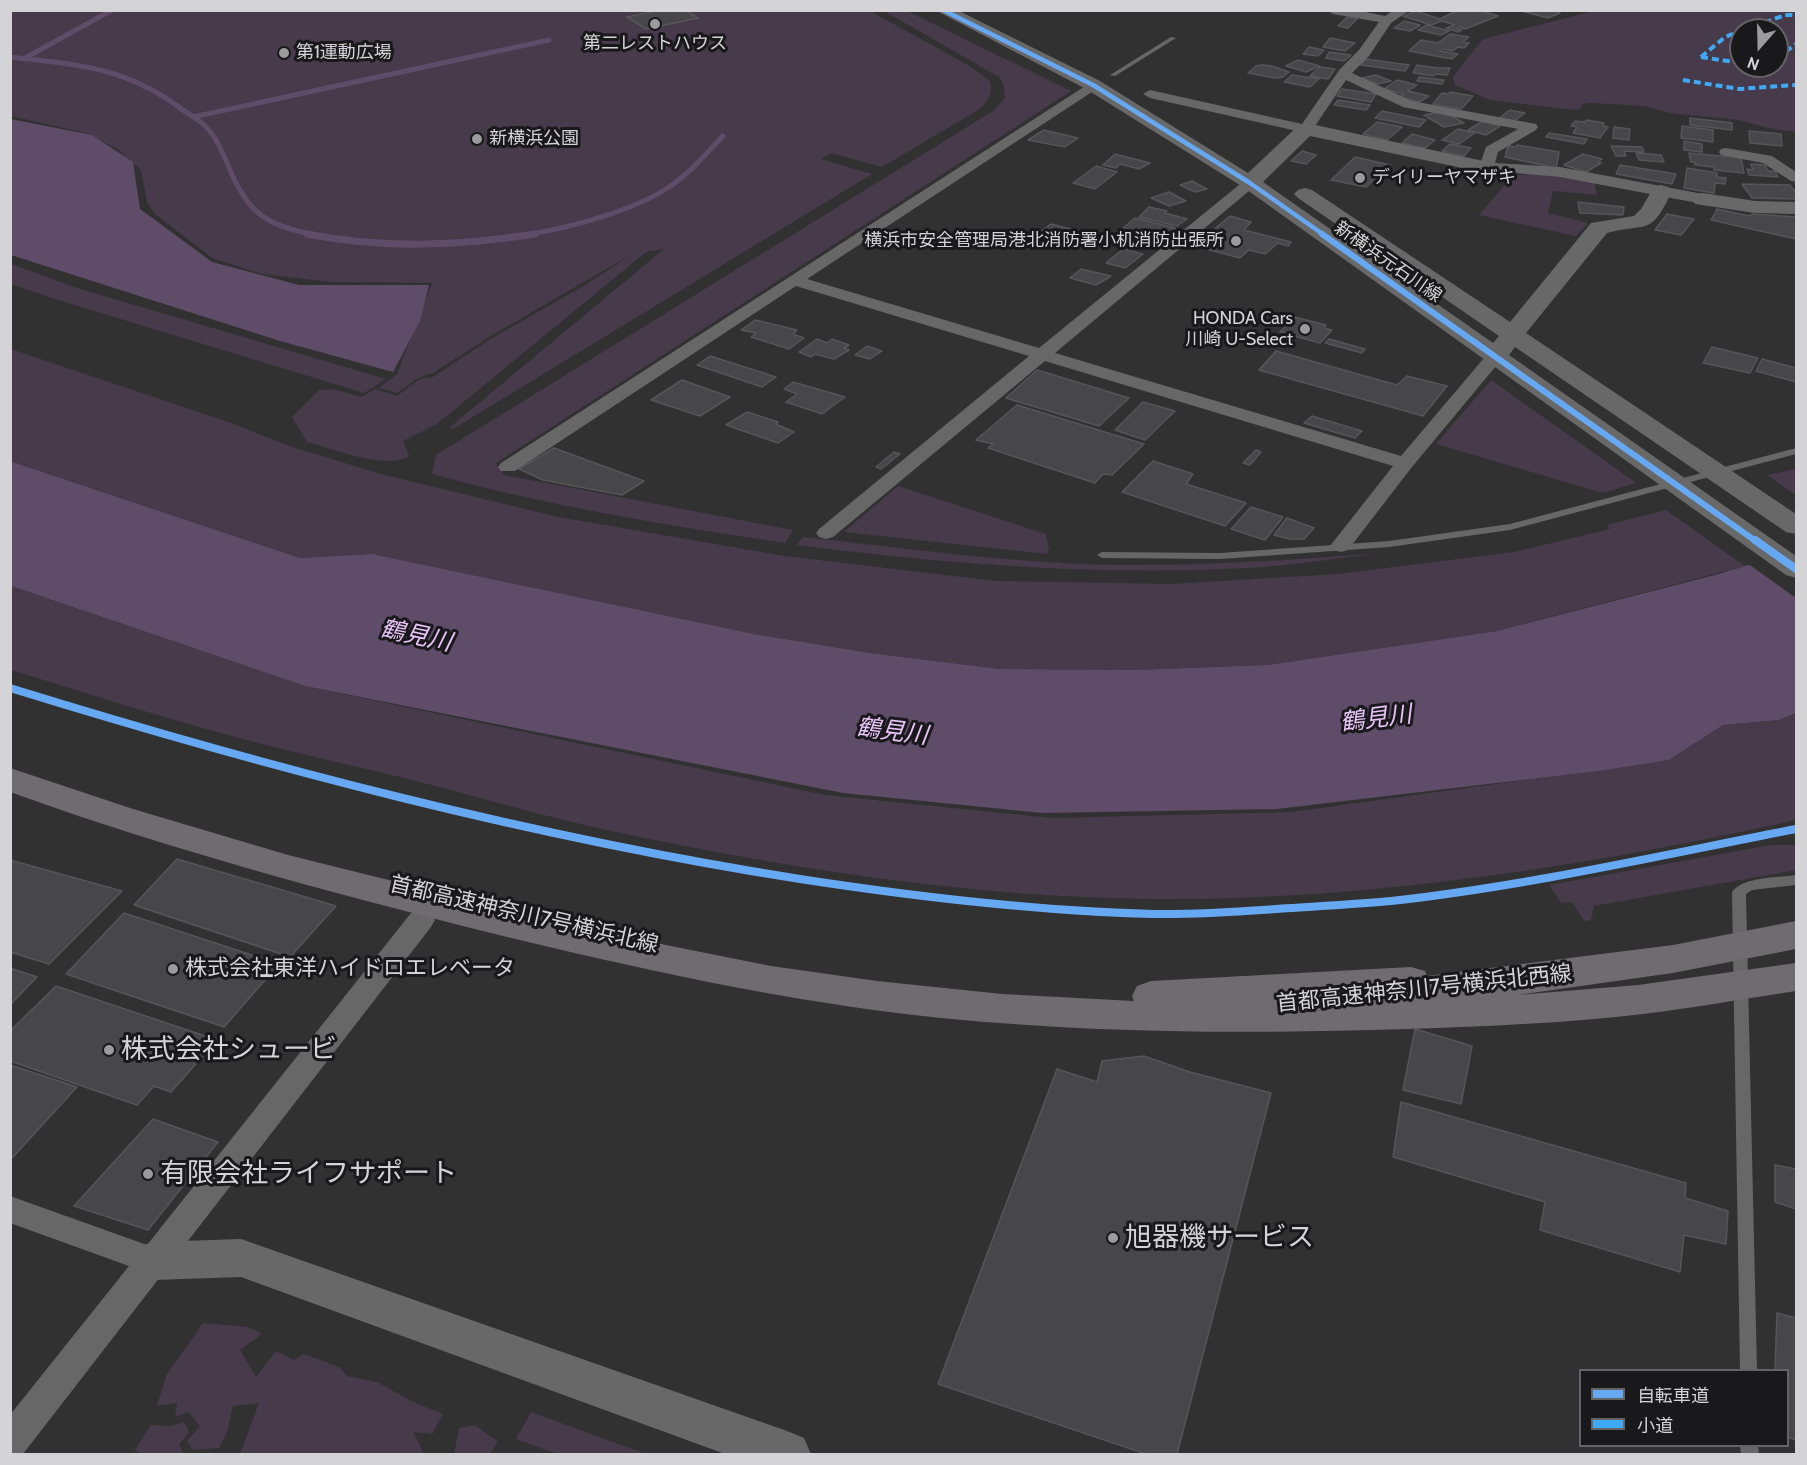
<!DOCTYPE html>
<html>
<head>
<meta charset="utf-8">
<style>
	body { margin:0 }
	#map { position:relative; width:1807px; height:1465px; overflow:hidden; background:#323132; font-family:Cabin,"Noto Sans JP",sans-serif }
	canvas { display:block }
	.frame { position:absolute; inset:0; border:12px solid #d4d3d5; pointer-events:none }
	.legend { position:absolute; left:1579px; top:1369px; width:210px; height:78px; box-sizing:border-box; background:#19181a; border:2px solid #646365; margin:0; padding:8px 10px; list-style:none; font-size:18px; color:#d4d3d5 }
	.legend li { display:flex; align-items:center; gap:12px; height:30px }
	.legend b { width:30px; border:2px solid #646365 }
	.north { position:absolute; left:1729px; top:18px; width:60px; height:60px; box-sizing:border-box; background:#19181a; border:2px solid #646365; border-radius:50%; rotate:200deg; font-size:16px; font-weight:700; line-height:24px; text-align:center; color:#d4d3d5 }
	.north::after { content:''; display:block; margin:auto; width:21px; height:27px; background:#9b9a9c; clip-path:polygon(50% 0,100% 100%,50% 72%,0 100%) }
</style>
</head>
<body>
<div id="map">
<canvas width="1807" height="1465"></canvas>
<div class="frame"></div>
<ul class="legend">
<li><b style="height:8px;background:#66a8f1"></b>自転車道</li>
<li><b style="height:8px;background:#3fa9f5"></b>小道</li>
</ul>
<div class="north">N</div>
</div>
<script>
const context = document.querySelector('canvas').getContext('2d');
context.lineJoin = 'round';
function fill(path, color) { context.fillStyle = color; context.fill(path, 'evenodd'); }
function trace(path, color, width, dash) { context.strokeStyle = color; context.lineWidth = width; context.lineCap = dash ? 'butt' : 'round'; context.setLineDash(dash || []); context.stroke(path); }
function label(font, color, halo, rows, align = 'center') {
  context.font = font + ' Cabin,"Noto Sans JP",sans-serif'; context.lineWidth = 6; context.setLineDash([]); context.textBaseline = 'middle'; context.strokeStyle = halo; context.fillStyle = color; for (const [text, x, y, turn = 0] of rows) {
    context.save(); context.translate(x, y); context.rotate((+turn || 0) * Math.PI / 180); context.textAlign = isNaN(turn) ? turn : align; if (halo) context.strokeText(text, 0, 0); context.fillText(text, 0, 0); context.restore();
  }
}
const green = new Path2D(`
	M11 10 870 11 970 66 990 81C993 94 989 100 980 109L882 167 831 153 821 159 872 174 453 429 449 428 664 249 646 252 437 424 403 441 409 456C388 471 331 448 307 442L292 417 319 390 332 389 362 397 375 389 397 396 420 379 433 377 489 340 587 284 632 254 489 337 433 373 418 378 397 393 379 388 397 374 432 283 330 282 262 274 212 258 155 214 147 202 141 170 116 148 86 133 11 116Z
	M884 11H907L1071 91 496 463 504 475 793 530 785 543C666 525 548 506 432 474L436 455 993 111 1005 98 1003 83 999 77Z
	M1594 11H1796V132L1768 128 1739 120 1670 113 1645 106 1590 103 1583 104 1580 109 1575 110 1490 100 1455 85 1453 77 1481 41 1487 38ZM1741 30H1777V66H1741Z
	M1539 174 1594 181 1597 195 1553 191 1548 213 1588 223 1576 236 1479 215 1513 175Z
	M11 264 77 288 386 379 364 393 55 299 11 284Z
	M11 349 234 424 289 446 381 474 558 517 785 556 996 581 1171 584 1338 574 1514 552 1610 529 1607 525 1666 510 1745 566 1497 631 1268 665 1137 670 1000 669 870 653 754 634 372 554 300 558 11 461Z
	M1491 380 1632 480 1636 483 1603 493 1436 444Z
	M1796 469V495L1767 475Z
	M898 486 1046 534 1049 549 1047 554 844 532Z
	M803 537C906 548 1008 563 1112 565 1202 566 1291 560 1381 553 1336 558 1291 566 1246 568 1095 576 946 564 797 545Z
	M10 586 305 686 825 795 1052 818 1292 812 1669 760 1723 725 1779 720 1796 713V820C1589 866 1366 901 1154 899 968 897 783 868 602 829 539 815 478 797 416 781 360 767 303 755 247 740 167 719 89 694 11 670Z
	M1771 845H1796V870L1594 906 1591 920 1584 921 1572 902 1561 903 1549 885Z
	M203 1323 248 1327 262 1334 240 1350 256 1377 276 1351 294 1360 304 1354 339 1367 347 1376 377 1382 413 1402 443 1414 432 1434 413 1432 424 1454H240L259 1403 233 1406 227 1432 219 1448 192 1450 187 1441 200 1426 188 1412 175 1417 177 1403 157 1406 166 1376Z
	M531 1412 646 1454H558L516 1439Z
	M184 1422 189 1432 179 1445 184 1454H141L135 1449 151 1425 170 1426Z
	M475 1425 498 1442 490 1454H454L459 1428Z`);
const water = new Path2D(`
	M11 119 92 135 133 162 140 209 212 262 299 285H429L420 321 393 372 280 341 11 255Z
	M10 461 300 558 372 554 754 634 870 653 1000 669 1137 670 1268 665 1497 631 1715 575 1796 551V713L1779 720 1723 725 1669 760 1598 771 1277 809 1042 813 843 793 305 686 11 586Z`);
const pier = new Path2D(`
	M1796 548V598L1747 563Z`);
const streamFar1 = new Path2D(`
	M10 57C77 65 122 66 179 107 187 114 198 118 205 126 216 136 222 152 228 165 247 213 265 225 315 235
	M25 58 112 10
	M193 117 549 40
	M526 235C568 228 634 211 669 187 690 173 706 154 723 136`);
const stream = new Path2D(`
	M307 234C384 249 458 246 535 234`);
const building = new Path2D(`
	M661 10H685L698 18 646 29 627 17Z
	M1458 10H1479L1498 16 1465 29 1460 27 1457 29 1462 30 1458 32 1446 28 1455 25 1442 21 1431 25 1403 16 1416 11 1440 19Z
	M1518 10H1552L1560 13 1548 18Z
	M1347 17 1357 19 1348 28 1338 26Z
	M1404 21 1420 25 1410 31 1394 28Z
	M1427 25 1449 31 1441 35 1418 30Z
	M1450 34 1469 37 1463 42 1469 43 1464 48 1458 47 1453 51 1443 49 1440 51 1458 54 1452 59 1409 51 1421 40 1438 43Z
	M1330 38 1355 43 1345 51 1323 47Z
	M1309 47 1324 50 1318 56 1303 54Z
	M1329 52 1351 55 1344 61 1326 58Z
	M1365 59 1409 65 1405 71 1361 65Z
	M1298 60 1320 66 1306 72 1286 66Z
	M1262 65 1272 66 1289 72 1283 77 1275 78 1248 73 1256 66Z
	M1417 65 1437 68H1450L1447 75 1435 74 1434 76 1413 73Z
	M1320 67 1335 69 1328 79 1310 76Z
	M1292 75 1319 79 1310 87 1284 82Z
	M1376 75 1391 81 1377 84 1362 78Z
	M1419 77 1444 80 1442 84 1417 81Z
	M1397 80 1417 85 1408 91 1429 96 1420 102 1399 97 1404 94 1384 89Z
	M1342 89 1376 94 1371 102 1337 96Z
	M1450 92 1473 96 1461 109 1433 104 1442 93 1448 94Z
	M1338 100 1370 105 1366 110 1334 105Z
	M1510 110 1525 113 1514 121 1499 118Z
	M1382 111 1426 120 1419 127 1375 118Z
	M1441 112 1450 115 1464 123 1444 127 1424 115Z
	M1690 118 1732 123V130L1690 125Z
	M1586 120 1604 123 1603 126 1608 127 1600 138 1573 133 1577 127 1571 126 1575 121 1585 122Z
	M1483 121 1500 126 1486 135 1468 130Z
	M1377 122 1402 127 1387 140 1363 134Z
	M1682 126 1713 130V142L1681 138Z
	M1614 127 1630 129 1629 140 1613 138Z
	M1458 129 1475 133 1459 144 1442 140Z
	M1044 130 1078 138 1065 147 1028 140Z
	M1749 131 1781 134 1782 146 1750 143Z
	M1549 133 1587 139 1584 144 1546 137Z
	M1412 134 1435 140 1425 148 1402 143Z
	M1684 141 1702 144V152L1684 150Z
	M1450 144 1471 148 1464 156 1442 151Z
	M1517 145 1559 152 1556 168 1505 157 1508 146 1516 147Z
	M1611 146 1642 147 1644 152 1624 151 1626 156H1616Z
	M1302 151 1316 155 1306 164 1291 161Z
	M1636 153 1661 155 1664 162 1639 160Z
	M1689 153 1741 158 1744 173 1714 170V167L1695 165V162H1691Z
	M1115 154 1150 163 1139 169 1120 164 1116 168 1103 165Z
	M1583 154 1602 159 1598 162 1601 163 1586 172 1564 165Z
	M1355 157 1390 165 1366 187 1331 180Z
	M1751 164 1765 165 1768 171H1775L1778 177 1749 175 1747 169 1753 170Z
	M1620 165 1676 174 1672 184 1616 174Z
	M1096 166 1117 172 1095 189 1073 183Z
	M1687 168 1717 173V177L1726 178 1725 184 1715 183 1714 193 1684 188Z
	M1192 181 1207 189 1195 192 1180 185Z
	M1742 184 1790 185 1796 193V199L1752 198Z
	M1169 192 1186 201 1169 206 1151 198Z
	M1578 202 1624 207 1623 215 1580 213Z
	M1149 207 1167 211 1165 213 1187 219 1177 226 1139 217Z
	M1717 209 1749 216 1752 214 1796 217V239L1711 220Z
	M1667 214 1694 219 1681 235 1655 230Z
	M1230 216 1251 222 1244 230 1291 242 1288 246 1278 243 1265 254 1249 250 1240 258 1194 246Z
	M1135 218 1175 228 1155 245 1117 233Z
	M1051 224 1070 229 1052 242 1033 237Z
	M1123 249 1143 254 1125 268 1106 263Z
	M1081 269 1111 276 1096 285 1070 278Z
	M1294 317 1326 325 1324 328 1332 330 1320 343 1280 332Z
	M755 320 797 330 793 334 804 338 789 349 751 337 756 333 741 330Z
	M817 339 827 343 832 339 849 345 844 348 849 350 834 359 815 354 811 357 799 352Z
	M1329 339 1365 349 1362 353 1325 343Z
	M867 346 882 351 870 359 855 355Z
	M1712 347 1758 358 1750 373 1703 363Z
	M1276 351 1397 385 1407 376 1447 386 1423 416 1259 370Z
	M710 356 776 377 762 387 697 365Z
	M1762 359 1796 368V382L1756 371Z
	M1037 370 1129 398 1099 426 1006 398Z
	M682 380 730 397 700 416 651 400Z
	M793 382 845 397 822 414 786 402 797 394 784 389Z
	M1143 402 1175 411 1145 440 1115 430Z
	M1017 405 1144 444 1112 475 1103 474 1095 483 988 448 993 444 976 440Z
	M747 412 778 422 776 424 794 432 778 443 726 425Z
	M1312 416 1362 431 1355 438 1304 423Z
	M554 448 644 481 622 495 543 480 519 469Z
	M1256 450 1261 452 1250 465 1243 463Z
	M894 452 900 454 881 469 876 467Z
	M1153 461 1193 474 1186 484 1246 503 1225 526 1122 492Z
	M1251 507 1283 517 1265 540 1231 529Z
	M1287 518 1314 528 1304 539H1290L1274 535Z
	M177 859 336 906 290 957 134 905Z
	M10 860 122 891 49 964 10 952Z
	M124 913 279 964 224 1027 66 974Z
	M10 968 37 977 10 1005Z
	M56 986 217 1040 171 1092 154 1086 137 1105 10 1061V1031Z
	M1415 1029 1472 1046 1461 1104 1403 1090Z
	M1144 1056 1190 1072 1271 1093 1177 1454H1146L938 1384 1057 1069 1097 1082 1102 1061Z
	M10 1065 77 1087 13 1157 10 1156Z
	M1401 1102 1686 1183 1685 1198 1728 1211 1726 1244 1684 1235 1680 1272 1540 1230 1545 1202 1393 1157Z
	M153 1119 218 1142 148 1230 74 1206Z
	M1775 1165 1796 1169V1209L1775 1202Z
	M1777 1313 1796 1318V1440L1788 1437V1370H1775Z`);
const lane = new Path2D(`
	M1171 37 1176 38 1115 76 1110 75Z
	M1796 448V454L1510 530 1389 547 1220 559 1102 558 1097 555 1102 552 1220 553 1389 541 1510 524Z
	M1796 875V885L1752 890 1746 894 1757 1370H1740L1732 892C1744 876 1777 878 1796 875Z
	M1740 1446H1758L1759 1454H1741Z`);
const street = new Path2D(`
	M1327 10H1356L1385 16 1394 10H1410L1391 23 1369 56 1352 73 1412 101 1536 124 1538 127 1536 130 1498 152 1495 163 1560 167 1703 194 1711 199 1703 204 1560 177 1481 170 1479 167 1486 147 1518 129 1403 107 1346 80 1311 132 1306 133 1150 98 1143 94 1150 90 1302 124 1340 69 1359 50 1379 22 1333 14Z
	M1093 81 1100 85 1098 88 807 279 1039 348 1245 180H1255L1258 183 1255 186 1055 353 1401 456 1489 352H1501L1504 356 1501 360 1412 467 1348 550 1341 552 1334 550 1330 546 1393 466 1045 361 833 537 826 539 819 537 816 533 819 529 1029 356 796 286 515 471H501L498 467 501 463Z
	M1726 148 1772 156 1796 172V182L1791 181 1763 163 1721 155 1719 152 1721 149Z
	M421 910 431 913 435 920 431 927 23 1454H10V1415L129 1266 10 1223V1196L147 1245 411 913Z`);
const secondary = new Path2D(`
	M935 10H957L1100 81 1248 173 1299 125 1306 123 1493 163 1496 167 1493 171 1486 173 1310 136 1263 182 1493 343 1499 336 1298 198 1294 194 1298 190 1305 188 1312 190 1510 322 1591 223 1634 216 1641 209 1654 187 1661 185 1668 187 1672 191C1650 238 1648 222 1607 233L1526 333 1796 514V534L1786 532 1515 347 1509 355 1796 556V578L1786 575 1243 187 1086 89Z
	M1703 193 1755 201 1796 202V214L1755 213 1695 204 1692 199 1695 194Z
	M241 1239 787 1431 804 1438 811 1454H725L241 1277 153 1280 137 1275 131 1261 137 1247 153 1242Z`);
const highway = new Path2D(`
	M10 768 133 809 288 855 509 910 666 945 771 966 877 981 1002 994 1134 1001 1132 996 1137 986 1151 981 1411 967 1425 971 1427 976 1673 945 1796 921V949L1673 973 1517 995 1638 985 1796 963V991C1736 1000 1676 1011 1616 1017 1534 1025 1452 1028 1369 1030 1226 1034 1083 1032 941 1018 786 1002 634 968 483 931 324 891 165 848 10 792ZM1368 998 1369 1000 1318 1002Z`);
const quiet = new Path2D(`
	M1744 30 1785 15H1796
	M1701 57 1725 37 1741 31
	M1701 57 1741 63
	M1777 58 1796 44
	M1757 66H1766
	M1683 80 1739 89 1796 85`);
const cyclewayFar2 = new Path2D(`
	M943 10 1093 85 1250 183 1324 235`);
const cyclewayFar1 = new Path2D(`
	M1322 234 1757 542`);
const cycleway = new Path2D(`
	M1755 540 1796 569
	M10 688C269 768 532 837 800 879 917 897 1035 911 1154 914 1200 915 1246 911 1291 908 1324 906 1358 904 1391 901 1527 886 1662 855 1796 829`);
const markers = [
	[655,24,6,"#9b9a9c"],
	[284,53,6,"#9b9a9c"],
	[477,139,6,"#9b9a9c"],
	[1360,178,6,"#9b9a9c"],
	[1236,241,6,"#9b9a9c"],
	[1305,329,6,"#9b9a9c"],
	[173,969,6,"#9b9a9c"],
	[109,1050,6,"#9b9a9c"],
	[148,1174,6,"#9b9a9c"],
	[1113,1238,6,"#9b9a9c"]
];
const farPoinames = [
	["第二レストハウス",655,44,"center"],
	["第1運動広場",296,53],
	["新横浜公園",489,139],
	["デイリーヤマザキ",1372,178],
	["横浜市安全管理局港北消防署小机消防出張所",1224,241,"right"],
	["HONDA Cars",1293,319,"right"],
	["川崎 U-Select",1293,340,"right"]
];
const farStreetnames = [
	["新横浜元石川線",1388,262,35]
];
const streetNames = [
	["首都高速神奈川7号横浜北線",524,915,13],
	["首都高速神奈川7号横浜北西線",1424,989,-6]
];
const poiNames = [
	["株式会社東洋ハイドロエレベータ",185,969]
];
const waterNames = [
	["鶴見川",416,636,12],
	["鶴見川",1376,719,-7],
	["鶴見川",892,732,7]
];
const nearPoinames = [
	["株式会社シュービ",121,1050],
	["有限会社ライフサポート",160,1174],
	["旭器機サービス",1125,1238]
];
fill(green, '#463a4b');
fill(water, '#5f4c68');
fill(pier, '#323132');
trace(streamFar1, '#5f4c68', 5);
trace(stream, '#5f4c68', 7);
fill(building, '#474648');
trace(building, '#565557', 1.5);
fill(lane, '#676767');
fill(street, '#676767');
fill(secondary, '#696869');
fill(highway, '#6e6c6e');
trace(quiet, '#3fa9f5', 4, [7, 4]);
trace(cyclewayFar2, '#66a8f1', 4.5);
trace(cyclewayFar1, '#66a8f1', 6);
trace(cycleway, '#66a8f1', 8);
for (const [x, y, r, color] of markers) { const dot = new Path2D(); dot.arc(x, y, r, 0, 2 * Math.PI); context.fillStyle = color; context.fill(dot); trace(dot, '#19181a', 2); }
label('18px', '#d4d3d5', '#19181a', farPoinames, 'left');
label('18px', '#d4d3d5', '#19181a', farStreetnames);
label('22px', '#d4d3d5', '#19181a', streetNames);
label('22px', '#d4d3d5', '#19181a', poiNames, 'left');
label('italic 24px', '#e7c3f8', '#19181a', waterNames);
label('27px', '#d4d3d5', '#19181a', nearPoinames, 'left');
</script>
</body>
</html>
